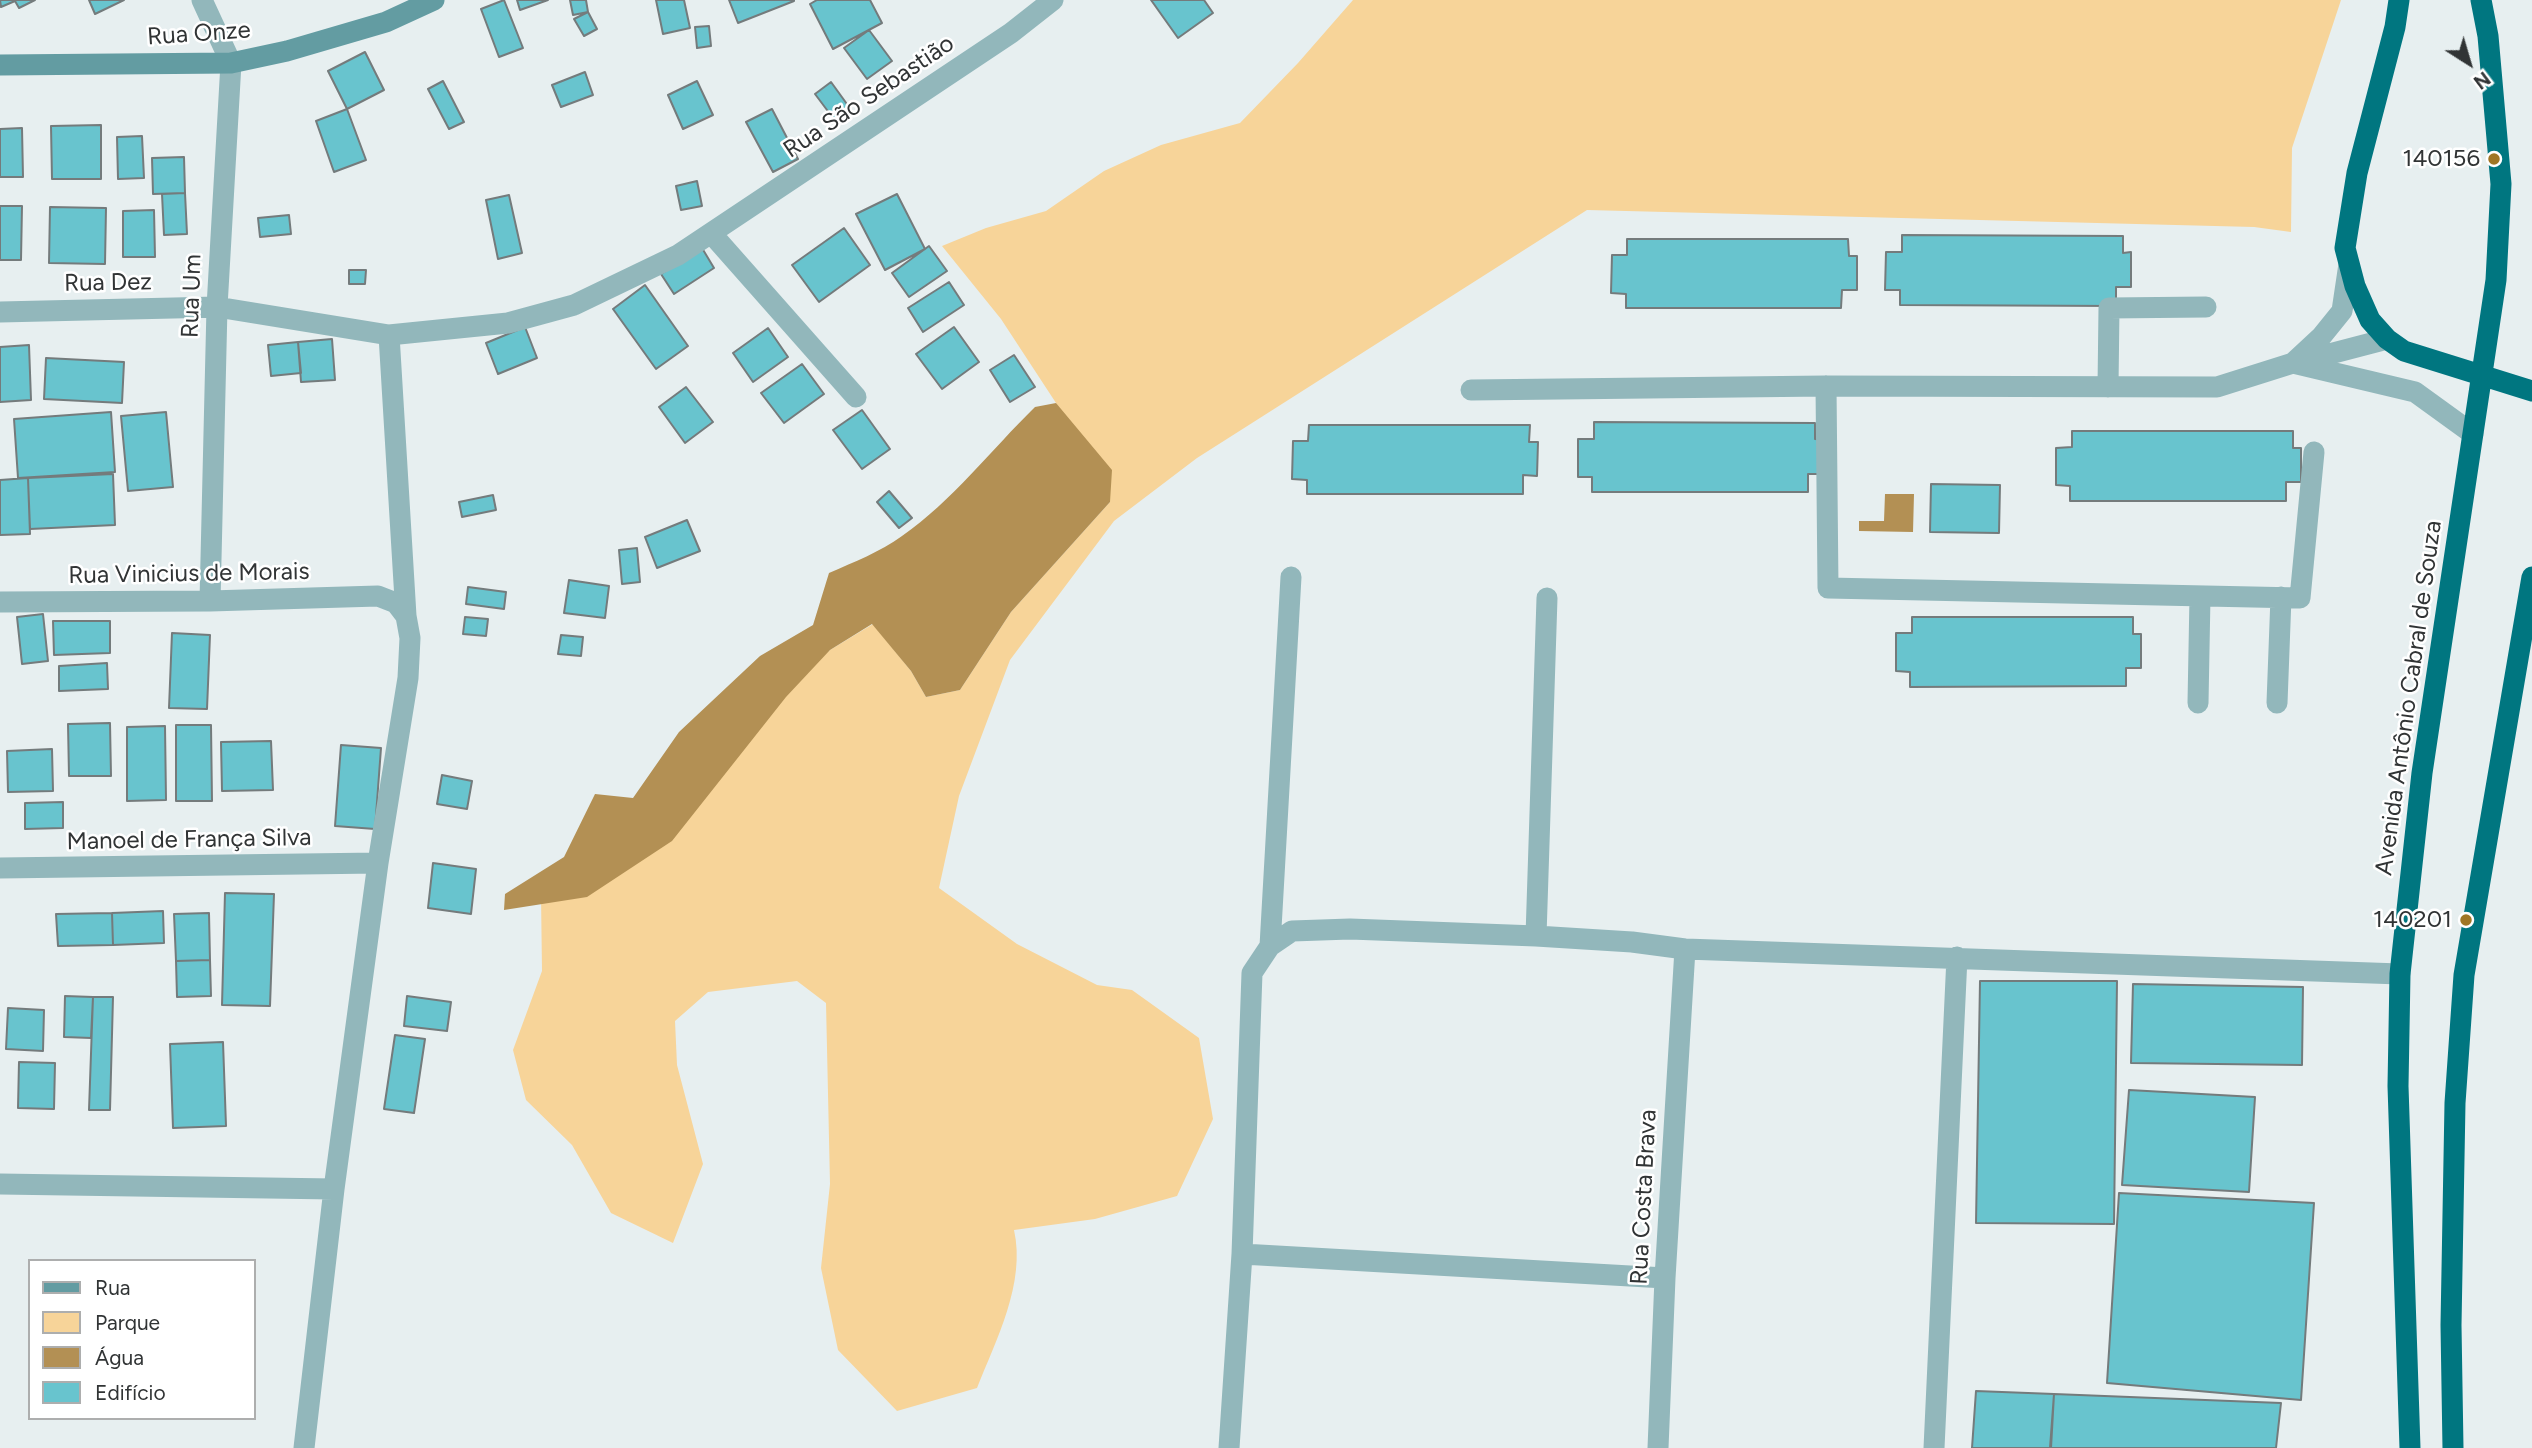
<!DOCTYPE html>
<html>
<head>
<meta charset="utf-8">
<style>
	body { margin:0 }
	#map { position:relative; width:2532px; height:1448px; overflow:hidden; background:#e7eff0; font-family:Figtree,sans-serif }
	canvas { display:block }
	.legend { position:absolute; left:28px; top:1259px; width:228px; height:161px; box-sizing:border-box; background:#fff; border:2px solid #adaeae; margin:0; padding:9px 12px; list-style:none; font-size:21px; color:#313435 }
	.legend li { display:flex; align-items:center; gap:14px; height:35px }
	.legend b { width:35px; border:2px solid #adaeae }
	.north { position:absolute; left:2434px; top:28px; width:70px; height:70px; -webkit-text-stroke:5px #fff; paint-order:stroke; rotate:143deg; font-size:19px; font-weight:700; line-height:28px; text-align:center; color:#313435 }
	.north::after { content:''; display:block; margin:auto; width:24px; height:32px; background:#313435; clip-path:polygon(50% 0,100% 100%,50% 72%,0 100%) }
</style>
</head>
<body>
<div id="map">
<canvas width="2532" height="1448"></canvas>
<ul class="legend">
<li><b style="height:9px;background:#639ca2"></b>Rua</li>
<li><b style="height:19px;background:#f7d499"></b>Parque</li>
<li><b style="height:19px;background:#b39054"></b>Água</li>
<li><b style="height:19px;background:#68c4ce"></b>Edifício</li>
</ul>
<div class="north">N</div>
</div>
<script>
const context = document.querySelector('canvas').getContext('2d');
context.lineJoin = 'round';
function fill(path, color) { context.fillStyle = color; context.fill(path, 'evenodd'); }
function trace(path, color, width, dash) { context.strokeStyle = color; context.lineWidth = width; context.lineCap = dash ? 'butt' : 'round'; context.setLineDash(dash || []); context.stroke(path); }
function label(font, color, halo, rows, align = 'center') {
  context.font = font + ' Figtree,sans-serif'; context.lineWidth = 5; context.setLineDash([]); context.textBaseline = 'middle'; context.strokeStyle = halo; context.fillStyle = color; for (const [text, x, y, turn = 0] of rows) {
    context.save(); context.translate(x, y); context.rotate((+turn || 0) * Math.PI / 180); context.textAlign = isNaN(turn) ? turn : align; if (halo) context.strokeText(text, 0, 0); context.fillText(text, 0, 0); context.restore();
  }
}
const green = new Path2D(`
	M1353 0H2341L2292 148 2291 232 2254 227 1587 210 1197 458 1114 521 1010 660 959 796 939 888 1017 944 1097 985 1132 990 1199 1038 1213 1119 1177 1196 1095 1219 1014 1230C1026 1283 996 1340 977 1388L897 1411 838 1350 821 1268 830 1184 826 1003 797 981 708 992 675 1021 677 1065 703 1164 673 1243 611 1213 572 1145 526 1100 513 1050 542 971 541 895 830 650 873 624 911 671 926 697 960 690 1011 612 1110 502 1056 403 1001 319 942 246 986 228 1046 211 1104 171 1161 145 1240 123 1298 63Z`);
const water = new Path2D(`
	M1056 403 1112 470 1110 502 1011 612 960 690 926 697 911 671 872 624 830 650 786 697 672 841 587 897 504 910 505 894 564 857 595 794 633 798 679 732 760 656 813 625 829 573C854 562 880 552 902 536 952 501 991 450 1035 407Z
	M1885 494H1914L1913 532 1859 531V521H1884Z`);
const building = new Path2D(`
	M0 0H35L19 8 15 1 1 7Z
	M89 0H124L95 14Z
	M504 0 523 48 499 57 481 9Z
	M517 0H548L520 10Z
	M570 0H586L588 12 573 15Z
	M656 0H684L690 28 663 34Z
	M729 0H794V1L738 23Z
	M817 0H870L882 23 833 49 810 4Z
	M1151 0H1204L1213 13 1178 38Z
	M588 12 597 29 584 36 574 19Z
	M709 26 711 46 697 48 695 27Z
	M869 30 892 61 867 79 844 48Z
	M365 52 384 90 347 109 328 71Z
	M585 72 593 95 561 107 552 85Z
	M443 81 464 122 449 129 428 89Z
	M697 81 713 115 683 129 668 95Z
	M831 82 852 111 836 122 815 94Z
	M347 109 366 160 334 172 316 121Z
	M772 109 798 159 773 172 746 122Z
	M101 125V179H52L51 126Z
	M22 128 23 177H0V129Z
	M142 136 144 178 118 179 117 137Z
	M184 157 185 193 153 194 152 158Z
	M697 181 702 206 681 210 676 186Z
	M185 193 187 234 164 235 162 194Z
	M897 194 925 249 885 270 856 214Z
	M509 195 522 253 498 259 486 200Z
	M0 206H22L21 260H0Z
	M50 207 106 208 105 264 49 263Z
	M154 210 155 257H123V211Z
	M289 215 291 234 260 237 258 218Z
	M844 228 870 265 819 302 792 265Z
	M1902 235 2123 236V253L2131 252V287H2116V306L1900 305V290H1885L1886 252H1902Z
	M1627 239H1848L1849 256H1857V290H1842L1841 308H1626V294L1611 293 1612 255H1627Z
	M929 246 947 271 909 297 892 273Z
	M702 248 714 268 674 294 661 274Z
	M349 270H366L365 284H349Z
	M949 282 964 305 923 332 908 308Z
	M645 285 688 346 656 369 613 309Z
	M525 327 537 358 498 374 486 343Z
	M954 327 979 362 942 389 916 354Z
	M768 328 788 357 753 382 733 353Z
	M332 339 335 380 301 382 298 342Z
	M298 342 301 373 271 376 268 345Z
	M29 345 31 400 0 402V347Z
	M1014 355 1035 387 1010 402 990 370Z
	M46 358 124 362 122 403 44 399Z
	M802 364 824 394 784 423 761 393Z
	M686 387 713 422 685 443 659 407Z
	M862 410 890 449 862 469 833 430Z
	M111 412 115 472 18 478 14 419Z
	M166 412 173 487 128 491 121 416Z
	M1594 422 1815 423V439L1824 440 1823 474H1808V492H1592V477H1578V439H1594Z
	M1309 425H1530L1529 442H1538L1537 476 1523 475V494H1307V480L1292 479 1293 441H1308Z
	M2072 431H2293V448H2301V482H2286V501H2070V486L2056 485V448L2072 447Z
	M113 474 115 525 30 529 28 478Z
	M28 478 30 534 0 535V480Z
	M1931 484 2000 485 1999 533 1930 532Z
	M889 491 912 518 899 528 877 502Z
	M493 495 496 510 462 517 459 502Z
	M687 520 700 551 657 568 645 537Z
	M637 548 640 582 622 584 619 550Z
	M569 580 609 586 605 618 564 613Z
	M468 587 506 592 504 609 466 604Z
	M43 614 48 661 22 664 17 617Z
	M465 617 488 619 486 636 463 634Z
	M1912 617H2133V634H2141V668H2126V686L1910 687V672L1896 671V633H1912Z
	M53 621H110V653L54 655Z
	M172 633 210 635 207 709 169 708Z
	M561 635 583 637 581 656 558 654Z
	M107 663 108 689 59 691V666Z
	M110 723 111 776H69L68 724Z
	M176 725H211L212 801H176Z
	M165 726 166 800 127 801V727Z
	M271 741 273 790 222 791 221 742Z
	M341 745 381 748 375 829 335 826Z
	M52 749 53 791 8 792 7 751Z
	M442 775 472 781 467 809 437 804Z
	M63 802V828L25 829V803Z
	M433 863 476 869 471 914 428 908Z
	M225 893 274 894 270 1006 222 1005Z
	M163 911 164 943 113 945 112 913Z
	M112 913 113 945 58 946 56 914Z
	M209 913 210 960 176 961 174 914Z
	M210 960 211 996 177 997 176 961Z
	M1980 981H2117L2114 1224 1976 1223Z
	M2133 984 2303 987 2302 1065 2131 1063Z
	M65 996 93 997 91 1038 64 1037Z
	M407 996 451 1002 447 1031 404 1026Z
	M93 997H113L110 1110H89Z
	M8 1008 44 1010 43 1051 6 1049Z
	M395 1035 425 1039 414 1113 384 1109Z
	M223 1042 226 1126 173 1128 170 1044Z
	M19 1062 55 1063 54 1109 18 1108Z
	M2129 1090 2255 1097 2249 1192 2122 1185Z
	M2119 1193 2314 1203 2301 1400 2107 1383Z
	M1976 1391 2054 1394 2050 1448H1972Z
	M2054 1394 2281 1403 2276 1448H2051Z`);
const lane = new Path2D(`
	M2299 362 2387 339
	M2293 363 2321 337 2342 311 2349 264
	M1826 386 1828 588 2300 598 2314 452
	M2108 387 2109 308 2206 307
	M1471 390 1826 386 2217 387 2293 363 2415 392 2473 434
	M2198 703 2200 596
	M2277 703 2281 597`);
const street = new Path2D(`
	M202 0 231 63 217 307 210 601
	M711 233 856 397
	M0 312 217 307 389 335 508 323 574 305 678 255 1011 33 1053 0
	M389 335 406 616
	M0 602 210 601 378 596 396 603 406 616 410 638 408 678 378 863 334 1189 304 1448
	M0 868 378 863
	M1536 936 1547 598
	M1270 946 1291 577
	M0 1184 334 1189
	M1242 1254 1665 1278
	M1229 1448 1242 1254 1252 973 1270 946 1292 931 1350 929 1536 936 1632 942 1685 949 2400 974
	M1658 1448 1665 1278 1685 949
	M1934 1448 1957 957`);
const secondary = new Path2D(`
	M0 65 231 63 287 51 386 22 434 0`);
const highway = new Path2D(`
	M2399 0 2395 27 2357 173 2345 248 2355 286 2370 320 2387 339 2404 351 2532 391
	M2410 1448 2398 1086 2400 974 2422 773 2496 280 2501 184 2488 36 2481 0
	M2453 1448 2451 1325 2455 1103 2464 975 2532 577`);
const markers = [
	[2494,159,7,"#a07625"],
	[2466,920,7,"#a07625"]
];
const streetNames = [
	["Rua Onze",199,34,-4],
	["Rua São Sebastião",869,97,-34],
	["Rua Dez",108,283,-1],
	["Rua Um",192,296,-88],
	["Rua Vinicius de Morais",189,574,-1],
	["Avenida Antônio Cabral de Souza",2409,698,-82],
	["Manoel de França Silva",189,840,-1],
	["Rua Costa Brava",1644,1197,-87]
];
const poiNames = [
	["140156",2480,159],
	["140201",2452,920]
];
fill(green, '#f7d499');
fill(water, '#b39054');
fill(building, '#68c4ce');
trace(building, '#747b7c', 2);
trace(lane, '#92b7bb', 21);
trace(street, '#92b7bb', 21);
trace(secondary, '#639ca2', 21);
trace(highway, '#007680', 21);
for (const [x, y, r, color] of markers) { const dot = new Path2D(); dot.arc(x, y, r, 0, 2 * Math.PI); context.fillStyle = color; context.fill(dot); trace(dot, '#fff', 2.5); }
label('24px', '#313435', '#fff', streetNames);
label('24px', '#313435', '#fff', poiNames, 'right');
</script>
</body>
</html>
